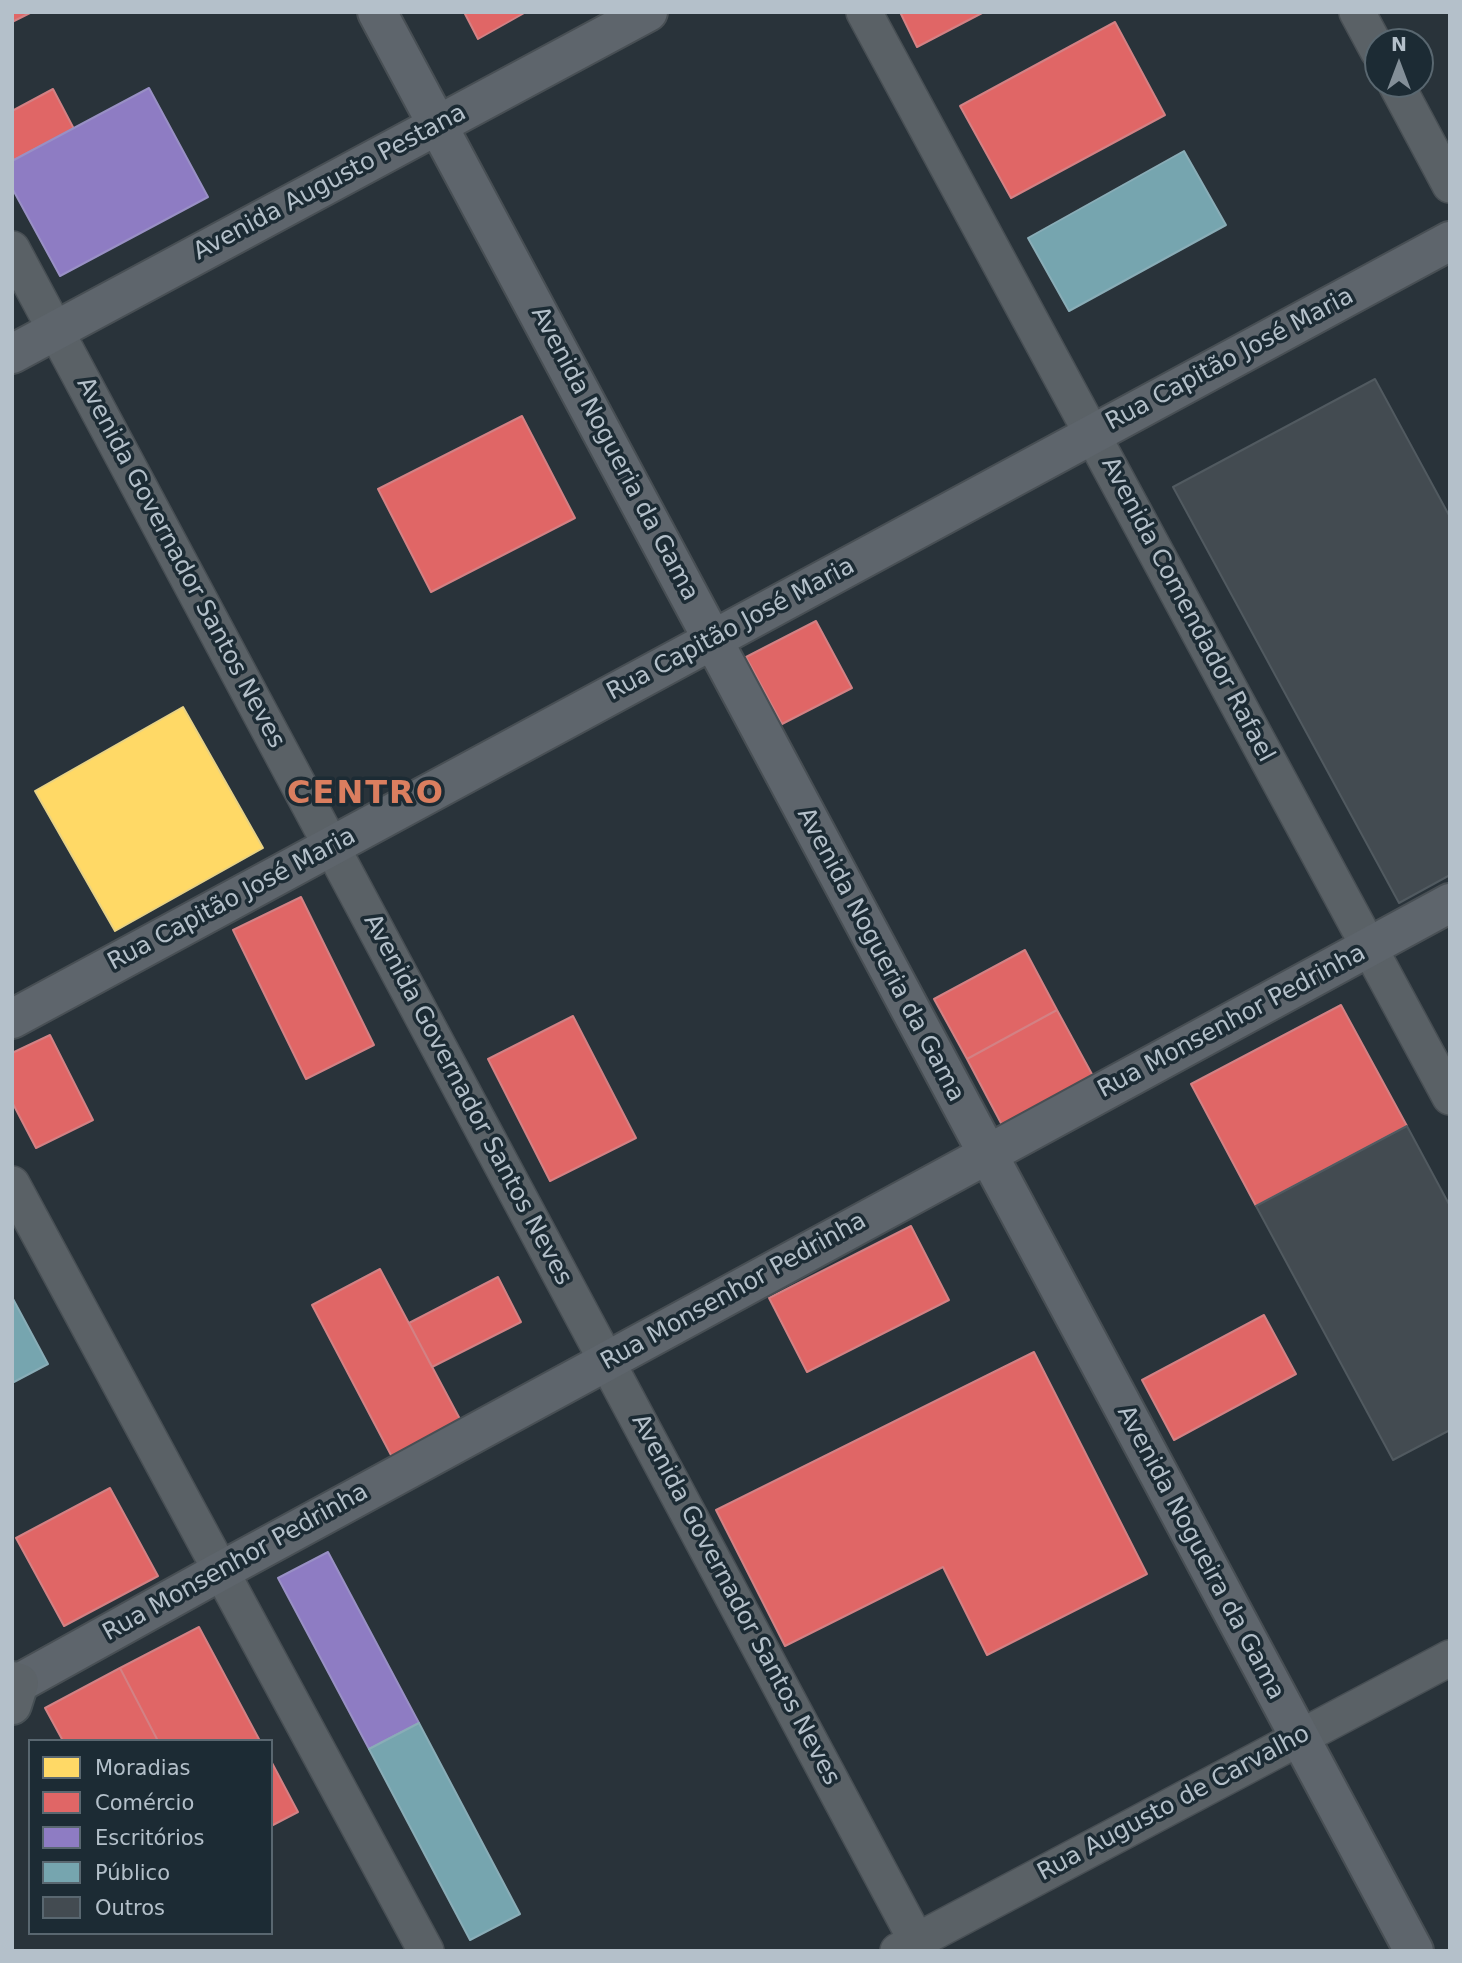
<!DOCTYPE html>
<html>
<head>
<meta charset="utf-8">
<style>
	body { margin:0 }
	#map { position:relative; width:1462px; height:1963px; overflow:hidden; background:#29333a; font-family:"DejaVu Sans",sans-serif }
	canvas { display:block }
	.frame { position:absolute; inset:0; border:14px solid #b4c0ca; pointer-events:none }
	.legend { position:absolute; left:28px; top:1739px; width:245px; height:196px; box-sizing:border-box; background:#1c2b34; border:2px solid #596770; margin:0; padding:9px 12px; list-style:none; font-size:21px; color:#b4c0ca }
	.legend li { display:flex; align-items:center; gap:14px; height:35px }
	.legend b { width:35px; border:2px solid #596770 }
	.north { position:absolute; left:1364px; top:28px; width:70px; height:70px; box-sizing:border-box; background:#1c2b34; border:2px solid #596770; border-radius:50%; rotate:0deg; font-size:19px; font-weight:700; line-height:28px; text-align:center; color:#b4c0ca }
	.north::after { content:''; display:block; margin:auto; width:24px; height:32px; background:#838f98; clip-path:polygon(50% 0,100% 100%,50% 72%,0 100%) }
</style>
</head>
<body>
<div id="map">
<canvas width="1462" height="1963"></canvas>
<div class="frame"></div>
<ul class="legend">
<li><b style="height:19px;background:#ffd966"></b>Moradias</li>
<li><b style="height:19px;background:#e06666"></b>Comércio</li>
<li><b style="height:19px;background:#8e7cc3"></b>Escritórios</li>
<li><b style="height:19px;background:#76a5af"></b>Público</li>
<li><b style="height:19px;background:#434b51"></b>Outros</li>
</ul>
<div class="north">N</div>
</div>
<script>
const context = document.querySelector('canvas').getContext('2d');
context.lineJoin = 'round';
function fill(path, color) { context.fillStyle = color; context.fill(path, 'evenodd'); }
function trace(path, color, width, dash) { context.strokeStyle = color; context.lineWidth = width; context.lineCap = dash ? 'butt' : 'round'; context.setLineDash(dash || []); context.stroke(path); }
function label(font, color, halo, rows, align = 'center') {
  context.font = font + ' "DejaVu Sans",sans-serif'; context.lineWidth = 7; context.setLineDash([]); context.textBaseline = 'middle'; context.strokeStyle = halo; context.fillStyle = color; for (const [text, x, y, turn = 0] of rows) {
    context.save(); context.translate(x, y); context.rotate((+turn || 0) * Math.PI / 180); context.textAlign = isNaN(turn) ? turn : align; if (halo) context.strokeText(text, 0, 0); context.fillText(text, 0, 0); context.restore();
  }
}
const homes = new Path2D(`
	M183 707 263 848 115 931 35 791Z`);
const shops = new Path2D(`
	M12 12H32L12 22Z
	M464 12H526L478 39Z
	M900 12H984L917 47Z
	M1115 22 1165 115 1011 198 960 106Z
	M53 89 74 129 12 161V111Z
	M522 416 575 518 431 592 378 489Z
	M816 621 852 688 782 724 746 657Z
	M301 897 374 1045 306 1079 233 930Z
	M1025 950 1057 1010 967 1059 934 999Z
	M1341 1005 1407 1126 1256 1206 1191 1084Z
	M1057 1010 1093 1076 1002 1125 967 1059Z
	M573 1016 636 1138 550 1181 488 1059Z
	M50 1035 93 1120 36 1148 12 1102V1053Z
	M911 1226 949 1300 807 1372 769 1298Z
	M380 1269 461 1421 392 1457 312 1305Z
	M498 1277 521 1322 432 1367 409 1323Z
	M1264 1315 1296 1374 1174 1440 1142 1380Z
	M1034 1352 1147 1574 987 1655 943 1567 785 1646 716 1510Z
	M110 1488 158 1576 64 1626 16 1538Z
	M199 1627 260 1741H158L120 1668Z
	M120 1668 158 1741H63L45 1708Z
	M271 1761 298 1812 271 1826Z`);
const offices = new Path2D(`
	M149 88 208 197 60 276 12 188V161Z
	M328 1552 419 1723 369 1749 278 1578Z`);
const public = new Path2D(`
	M1184 151 1226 225 1069 311 1028 238Z
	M12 1297 48 1364 12 1383Z
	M419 1723 520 1914 470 1940 369 1749Z`);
const building = new Path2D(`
	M1375 379 1450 517V875L1399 903 1173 487Z
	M1407 1126 1450 1206V1430L1393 1460 1256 1206Z`);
const street = new Path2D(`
	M864 12 1450 1097
	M1357 12 1378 51
	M1396 84 1450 185
	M12 249 922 1951
	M12 1184 426 1951
	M898 1951 1450 1658`);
const secondary = new Path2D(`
	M377 12 1414 1951
	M12 354 648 12
	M12 1019 1450 241
	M19 1683 221 1571 1450 903`);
const primary = new Path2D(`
	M12 1681 19 1683 12 1705`);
const streetNames = [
	["Avenida Augusto Pestana",330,183,-28],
	["Rua Capitão José Maria",1230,360,-28],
	["Avenida Nogueria da Gama",614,454,62],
	["Avenida Governador Santos Neves",180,563,62],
	["Avenida Comendador Rafael",1187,610,62],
	["Rua Capitão José Maria",731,630,-28],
	["Rua Capitão José Maria",232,900,-28],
	["Avenida Nogueria da Gama",880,955,62],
	["Rua Monsenhor Pedrinha",1232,1022,-28],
	["Avenida Governador Santos Neves",467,1100,62],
	["Rua Monsenhor Pedrinha",734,1292,-29],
	["Avenida Nogueira da Gama",1200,1553,62],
	["Rua Monsenhor Pedrinha",236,1563,-29],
	["Avenida Governador Santos Neves",735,1600,62],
	["Rua Augusto de Carvalho",1174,1804,-28]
];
const districtNames = [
	["CENTRO",366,795]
];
fill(homes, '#ffd966');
trace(homes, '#e8d284', 2);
fill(shops, '#e06666');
trace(shops, '#d38184', 2);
fill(offices, '#8e7cc3');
trace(offices, '#9990c5', 2);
fill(public, '#76a5af');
trace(public, '#89adb7', 2);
fill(building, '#434b51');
trace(building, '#515a60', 2);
trace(street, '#484f54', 38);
trace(secondary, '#484f54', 42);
trace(primary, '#475055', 42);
trace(street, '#5a6166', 35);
trace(secondary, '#5e656c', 38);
trace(primary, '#5c6368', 38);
label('24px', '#b4c0ca', '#1c2b34', streetNames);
context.letterSpacing = '2px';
label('bold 32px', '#da7e5f', '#1c2b34', districtNames);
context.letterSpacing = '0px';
</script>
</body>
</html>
